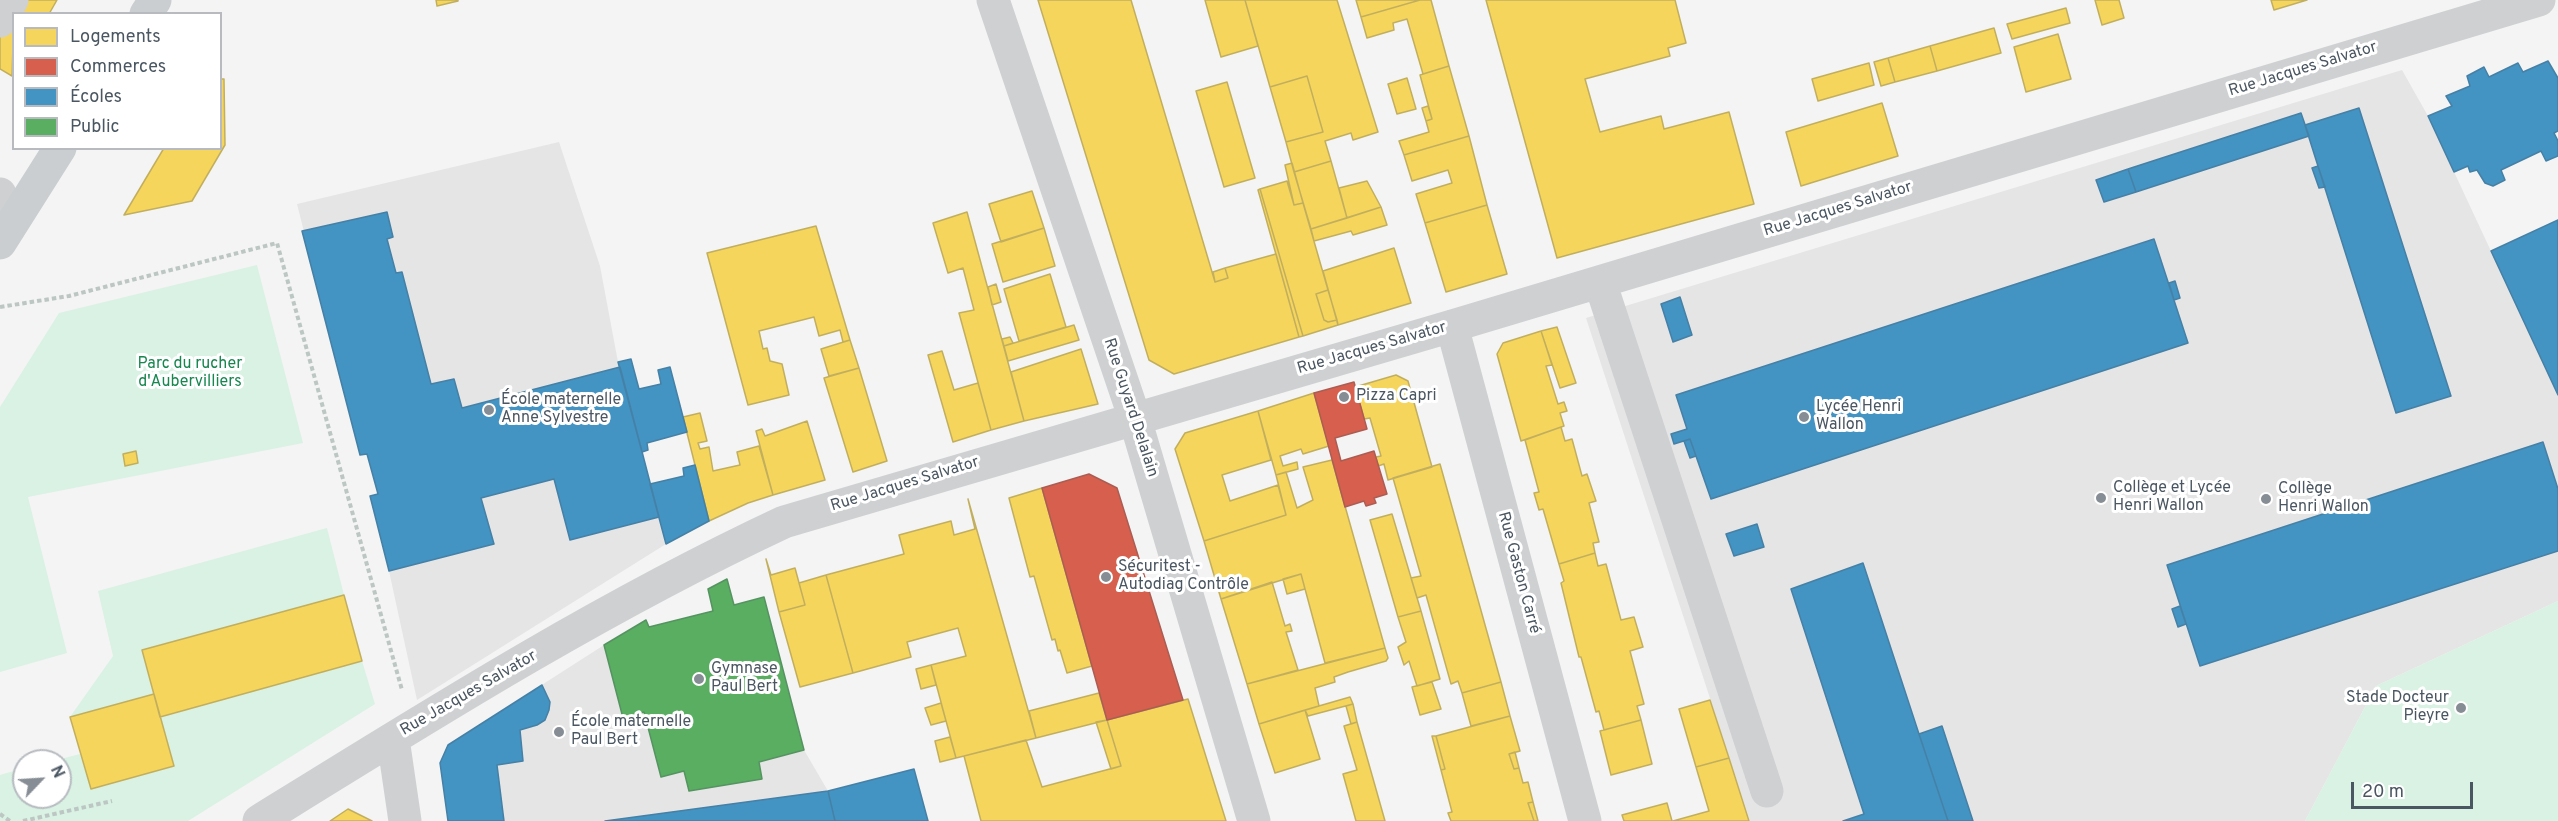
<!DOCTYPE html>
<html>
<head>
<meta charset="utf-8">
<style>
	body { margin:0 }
	#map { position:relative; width:2558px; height:821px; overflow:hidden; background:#f4f4f4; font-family:Overpass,sans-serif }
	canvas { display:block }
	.legend { position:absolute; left:12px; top:12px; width:210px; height:138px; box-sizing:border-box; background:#fff; border:2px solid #b7bbc0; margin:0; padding:8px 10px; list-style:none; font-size:18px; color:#4a5661 }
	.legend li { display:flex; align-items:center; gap:12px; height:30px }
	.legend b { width:30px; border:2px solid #b7bbc0 }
	.north { position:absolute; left:12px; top:749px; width:60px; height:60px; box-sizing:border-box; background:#fff; border:2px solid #b7bbc0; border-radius:50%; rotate:65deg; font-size:16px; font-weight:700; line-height:24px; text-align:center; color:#4a5661 }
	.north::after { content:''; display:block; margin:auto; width:21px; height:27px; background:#868d94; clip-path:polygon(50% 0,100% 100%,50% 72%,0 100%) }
	.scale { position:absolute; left:2351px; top:782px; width:122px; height:27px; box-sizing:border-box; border:3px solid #4a5661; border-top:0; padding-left:8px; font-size:18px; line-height:21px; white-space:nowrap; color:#4a5661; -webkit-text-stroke:4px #fff; paint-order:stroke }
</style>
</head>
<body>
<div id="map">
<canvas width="2558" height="821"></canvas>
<ul class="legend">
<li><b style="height:16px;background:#f6d55c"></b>Logements</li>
<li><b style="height:16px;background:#d6604d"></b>Commerces</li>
<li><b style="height:16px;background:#4393c3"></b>Écoles</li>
<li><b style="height:16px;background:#5aae61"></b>Public</li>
</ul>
<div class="north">N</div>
<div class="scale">20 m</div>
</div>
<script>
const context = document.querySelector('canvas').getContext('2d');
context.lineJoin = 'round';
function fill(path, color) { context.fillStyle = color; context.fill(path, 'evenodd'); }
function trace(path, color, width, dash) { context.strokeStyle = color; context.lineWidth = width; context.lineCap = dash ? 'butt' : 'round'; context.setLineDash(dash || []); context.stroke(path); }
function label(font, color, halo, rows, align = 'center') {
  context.font = font + ' Overpass,sans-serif'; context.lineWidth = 6; context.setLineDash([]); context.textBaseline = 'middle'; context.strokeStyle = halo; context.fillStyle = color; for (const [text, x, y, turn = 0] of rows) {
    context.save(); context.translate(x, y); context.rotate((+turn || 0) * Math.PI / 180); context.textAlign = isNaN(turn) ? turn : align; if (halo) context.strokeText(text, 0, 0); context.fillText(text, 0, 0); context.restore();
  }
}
const education = new Path2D(`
	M2402 70 2428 116 2558 395V601L2376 686 2305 821H1750L1586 318Z
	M559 142 600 266 618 362 666 544 417 700 389 571 378 494 367 454 360 455 297 204Z
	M604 645 624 718 644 712 662 777 684 771 689 790 762 779 759 762 804 750 828 791 835 821H448L440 763 448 745Z`);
const green = new Path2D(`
	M257 265 303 443 28 497 67 653 0 672V407L59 313Z
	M327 528 344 595 142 650 154 694 70 717 113 656 98 591Z
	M2558 601V821H2305L2376 686Z
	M362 661 375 704 188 821H0V775L24 768V797H60V761H53L80 754 91 789 173 766 160 717Z`);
const homes = new Path2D(`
	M0 0H57L49 14H14L12 76 0 69Z
	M436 0H458V1L437 6Z
	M1038 0H1131L1215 282 1228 278 1225 268 1276 254 1299 337 1174 374 1149 360Z
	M1205 0H1245L1258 46 1221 57Z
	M1245 0H1337L1378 132 1353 140 1351 133 1325 141 1331 161 1294 172 1286 142 1323 132 1307 76 1270 87Z
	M1356 0H1420L1361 17Z
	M1420 0H1431L1449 66 1423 74 1407 19 1393 23 1394 30 1367 38 1361 17Z
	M1486 0H1675L1686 43 1668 48 1670 56 1585 79 1600 132 1661 116 1664 129 1729 112 1754 204 1557 258Z
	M2095 0H2119L2124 18 2102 25Z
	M2271 0H2307L2274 10Z
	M2066 8 2070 23 2012 39 2007 24Z
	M1994 28 2001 53 1937 71 1930 46Z
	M2058 34 2071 79 2026 92 2014 47Z
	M1930 46 1937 71 1895 82 1888 58Z
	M1888 58 1895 82 1881 86 1874 62Z
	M1869 63 1874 85 1818 101 1812 79Z
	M1449 66 1469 136 1404 155 1399 141 1429 132 1426 121 1432 119 1420 75Z
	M1307 76 1323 132 1286 142 1270 87Z
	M1407 78 1416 109 1397 114 1388 84Z
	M220 79H224L225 145 192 201 124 215 164 148H220Z
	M1227 82 1255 178 1224 187 1196 91Z
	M1882 103 1898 156 1801 186 1786 132Z
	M1428 106 1432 119 1426 121 1422 108Z
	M1469 136 1487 205 1425 223 1416 194 1452 183 1448 170 1412 181 1404 155Z
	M1331 161 1347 218 1311 229 1294 172Z
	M1292 163 1303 203 1294 205 1285 165Z
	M1287 181 1294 205 1303 203 1328 290 1316 294 1324 320 1328 322 1337 320 1338 325 1303 336 1260 189Z
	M1367 181 1381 207 1347 218 1339 188Z
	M1260 189 1303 336 1299 337 1258 190Z
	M1032 191 1044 228 1001 242 989 204Z
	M1487 205 1507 274 1446 292 1425 223Z
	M1381 207 1387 225 1353 235 1351 231 1314 241 1311 229Z
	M967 212 1024 421 991 430 959 313 974 310 963 268 948 273 933 223Z
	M816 226 850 340 843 342 840 330 819 336 814 317 759 331 763 349 767 348 770 361 782 364 789 395 748 405 707 253Z
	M1044 228 1055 266 1003 282 992 244Z
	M1394 248 1411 303 1338 325 1323 271Z
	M1225 268 1228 278 1215 282 1213 272Z
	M1050 274 1066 327 1019 341 1004 289Z
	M996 284 1001 302 992 305 988 287Z
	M1328 290 1337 320 1328 322 1324 320 1316 294Z
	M1074 325 1079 340 1008 361 1004 346Z
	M1557 327 1576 383 1560 388 1541 331Z
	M1541 331 1552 365 1546 366 1558 404 1564 402 1567 411 1560 413 1564 426 1521 441 1497 354 1503 343Z
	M1010 337 1013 343 1004 346 1002 339Z
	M850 340 859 368 829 376 821 349Z
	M1081 349 1098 404 1024 421 1011 372Z
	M942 351 954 390 978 383 991 430 953 442 928 355Z
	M859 368 887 461 853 472 824 378Z
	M1396 375 1408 381 1432 467 1388 480 1384 464 1378 466 1376 457 1381 456 1370 418 1364 419 1355 387Z
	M1314 393 1329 446 1303 454 1301 449 1280 456 1283 466 1297 462 1298 469 1276 475 1258 411Z
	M1258 411 1271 460 1222 475 1230 501 1278 485 1286 515 1204 541 1175 449 1185 433Z
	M700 413 707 441 698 443 700 449 709 447 713 471 740 465 737 452 759 446 773 495 748 503 709 521 683 417Z
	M807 421 825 480 773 495 756 431 762 429 765 436Z
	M1561 427 1565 441 1572 439 1582 476 1587 474 1596 501 1589 503 1599 542 1593 543 1595 553 1559 564 1543 509 1539 510 1534 493 1539 492 1525 440Z
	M136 451 138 463 125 466 123 454Z
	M1332 460 1385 648 1325 663 1301 574 1221 599 1204 541 1286 515 1276 475 1286 472 1297 508 1313 500 1303 467Z
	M1440 464 1501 682 1462 693 1458 681 1451 684 1426 595 1417 598 1411 578 1421 576 1393 478Z
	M1042 488 1092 666 1067 673 1060 650 1058 651 1055 639 1052 640 1034 576 1030 577 1009 498Z
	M968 499 1036 738 956 758 931 665 966 656 958 628 907 642 911 657 853 673 826 575 904 554 899 535 951 521 954 535 975 529Z
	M1392 514 1421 611 1398 617 1370 520Z
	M1595 553 1598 566 1606 564 1621 620 1634 617 1643 647 1630 651 1644 704 1637 706 1641 720 1604 730 1599 711 1596 712 1581 657H1579L1561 583 1564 581 1559 564Z
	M766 559 771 575 795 568 805 605 779 612Z
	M1301 574 1305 589 1287 594 1283 579Z
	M826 575 853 673 800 687 779 612 805 605 799 583Z
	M1272 582 1285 626 1290 624 1292 631 1286 632 1298 670 1247 684 1221 599Z
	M344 595 362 661 160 717 142 650Z
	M1421 611 1440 679 1417 686 1409 661 1404 665 1398 647 1406 642 1398 617Z
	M1385 648 1388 658 1386 661 1348 672 1334 677 1335 682 1315 688 1319 706 1259 724 1247 684Z
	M931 665 936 685 921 689 916 669Z
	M1432 682 1441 709 1420 715 1412 687Z
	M1501 682 1510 716 1471 726 1462 693Z
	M1099 693 1107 720 1036 738 1029 711Z
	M154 694 174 766 91 789 70 717Z
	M1350 697 1353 704 1308 716 1305 710Z
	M1188 699 1226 821H981L964 756 1026 740 1042 787 1121 766 1107 720Z
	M1710 700 1729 758 1696 767 1679 709Z
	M941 703 946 721 931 725 925 708Z
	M1353 704 1357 722 1351 724 1346 706Z
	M1305 710 1320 759 1275 773 1259 724Z
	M1510 716 1520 751 1509 754 1514 769 1519 768 1523 783 1528 782 1533 802 1528 803 1534 821H1451L1448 813 1452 812 1441 770 1445 769 1436 736Z
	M1107 720 1121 766 1111 769 1096 722Z
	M1641 720 1652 764 1611 775 1600 731Z
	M1357 722 1385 821H1356L1343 774 1357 770 1344 726Z
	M1432 736H1436L1445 769 1441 770Z
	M950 737 956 758 940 762 935 741Z
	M1515 752 1519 768 1514 769 1509 754Z
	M1729 758 1749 821H1673L1709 811 1696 767Z
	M1533 802 1538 821H1534L1528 803Z
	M1667 803 1672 821H1624L1622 815Z
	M348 809 372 821H330Z`);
const shops = new Path2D(`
	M1354 382 1367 429 1335 438 1341 461 1374 451 1387 494 1374 498 1376 503 1366 506 1364 501 1345 507 1314 393Z
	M1089 474 1117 488 1183 700 1107 720 1042 488Z`);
const schools = new Path2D(`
	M2548 61 2558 78V131L2554 133 2558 141V156L2546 161 2541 151 2501 170 2505 180 2493 186 2485 183 2477 170 2470 172 2468 166 2454 172 2428 116 2452 106 2446 96 2470 86 2467 76 2484 67 2489 77 2518 63 2523 72Z
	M2359 108 2451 396 2396 413 2305 125Z
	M2301 113 2309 136 2136 192 2128 169Z
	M2318 166 2325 187 2319 188 2312 168Z
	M2128 169 2136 192 2104 202 2096 180Z
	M387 212 393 237 387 239 396 273 402 272 431 384 454 379 462 408 620 367 659 517 570 540 554 479 481 498 494 544 389 571 370 496 378 494 367 454 360 455 302 231Z
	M2558 220V395L2491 251Z
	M2154 239 2188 343 1711 499 1690 439 1674 444 1671 434 1687 429 1676 395Z
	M2175 281 2180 298 2174 300 2169 283Z
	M1680 297 1692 335 1673 342 1661 304Z
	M631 359 639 389 661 384 658 370 670 367 687 432 647 443 648 450 642 452 618 362Z
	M1690 439 1696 456 1690 458 1684 441Z
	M2543 442 2558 489V551L2200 666 2167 565Z
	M695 465 709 521 666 544 650 484 684 476 683 468Z
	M1757 524 1764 547 1734 556 1726 534Z
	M1863 563 1919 734 1948 821H1843L1864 814 1791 589Z
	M2180 606 2186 624 2178 627 2172 609Z
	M542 685 550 702 549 710 545 720 537 725 520 730 523 761 497 765 504 821H448L440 763 448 745Z
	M1942 726 1973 821H1948L1919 734Z
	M914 769 928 821H835L828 791Z
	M828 791 835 821H605Z`);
const public = new Path2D(`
	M727 579 734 605 764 597 804 750 759 762 762 779 689 791 684 771 661 777 644 712 623 718 604 645 646 620 649 627 713 611 708 589Z`);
const path = new Path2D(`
	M0 307 69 296 277 243 402 690
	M0 814 10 821
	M23 821 112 801`);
const minor = new Path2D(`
	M993 0 1135 419 1254 821
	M0 21 12 0
	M0 194 10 225
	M1600 282 1767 791
	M1452 326 1585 821
	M393 739 405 821
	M259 821C430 715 602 607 784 522L1452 326 2539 0`);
const major = new Path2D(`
	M146 14 155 0
	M0 243 60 148`);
const markers = [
	[1344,397,6,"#868d94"],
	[489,410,6,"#868d94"],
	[1804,417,6,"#868d94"],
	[2101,498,6,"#868d94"],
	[2266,499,6,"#868d94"],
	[1106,577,6,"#868d94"],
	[699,679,6,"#868d94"],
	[2461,708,6,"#868d94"],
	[559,732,6,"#868d94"]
];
const streetNames = [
	["Rue Jacques Salvator",2303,70,-17],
	["Rue Jacques Salvator",1838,210,-17],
	["Rue Jacques Salvator",1372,349,-16],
	["Rue Guyard Delalain",1130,408,72],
	["Rue Jacques Salvator",905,485,-17],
	["Rue Gaston Carré",1518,573,75],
	["Rue Jacques Salvator",469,694,-30]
];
const parkNames = [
	["Parc du rucher",190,365],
	["d'Aubervilliers",190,383]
];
const poiNames = [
	["Pizza Capri",1356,397],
	["École maternelle",501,401],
	["Anne Sylvestre",501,419],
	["Lycée Henri",1816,408],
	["Wallon",1816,426],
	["Collège et Lycée",2113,489],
	["Henri Wallon",2113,507],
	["Collège",2278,490],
	["Henri Wallon",2278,508],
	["Sécuritest -",1118,568],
	["Autodiag Contrôle",1118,586],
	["Gymnase",711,670],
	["Paul Bert",711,688],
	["Stade Docteur",2449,699,"right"],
	["Pieyre",2449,717,"right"],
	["École maternelle",571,723],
	["Paul Bert",571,741]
];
fill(education, '#e6e5e6');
fill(green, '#d9f2e3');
fill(homes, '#f6d55c');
trace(homes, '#c2af5e', 1.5);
fill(shops, '#d6604d');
trace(shops, '#ac5d53', 1.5);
fill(schools, '#4393c3');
trace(schools, '#4581a6', 1.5);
fill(public, '#5aae61');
trace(public, '#559461', 1.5);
trace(path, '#bcc7c4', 4, [4.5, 3]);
trace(minor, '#ced0d2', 33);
trace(major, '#caced1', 33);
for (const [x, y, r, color] of markers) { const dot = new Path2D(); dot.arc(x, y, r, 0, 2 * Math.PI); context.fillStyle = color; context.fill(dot); trace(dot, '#fff', 2); }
label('16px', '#4a5661', '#fff', streetNames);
label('16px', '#17864f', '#fff', parkNames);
label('16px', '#4a5661', '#fff', poiNames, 'left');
</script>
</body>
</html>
